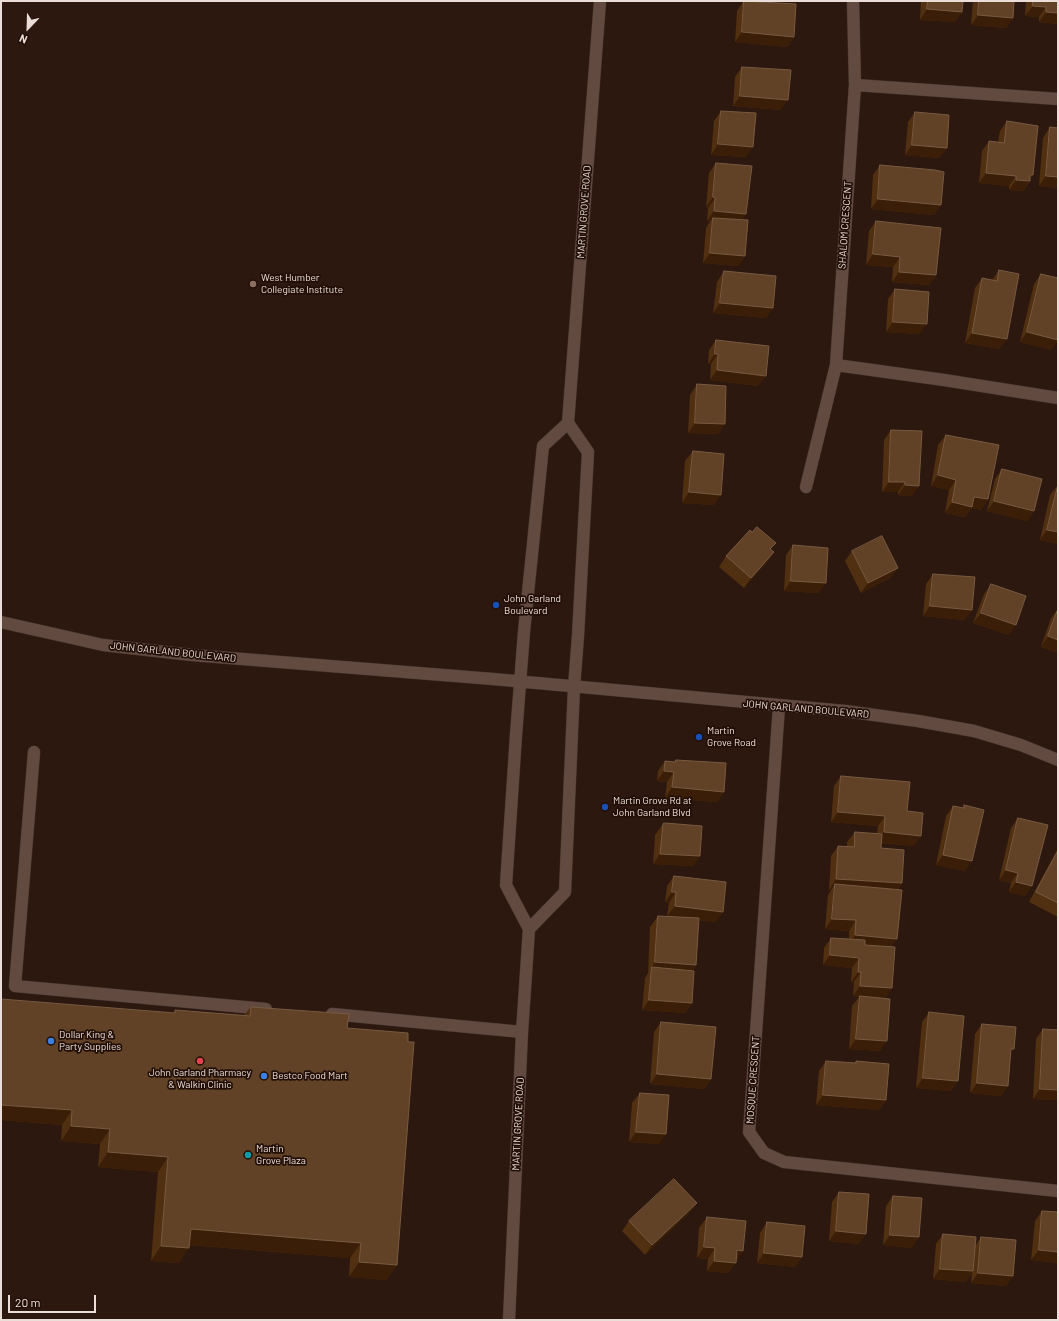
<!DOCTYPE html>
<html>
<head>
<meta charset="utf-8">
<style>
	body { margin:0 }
	#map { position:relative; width:1059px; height:1321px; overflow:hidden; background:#2c180f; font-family:Barlow,sans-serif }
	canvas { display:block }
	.frame { position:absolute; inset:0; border:2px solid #ebddd7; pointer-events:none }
	.north { position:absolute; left:8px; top:8px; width:40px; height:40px; -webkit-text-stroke:3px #220f07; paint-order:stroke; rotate:203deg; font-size:11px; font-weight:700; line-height:16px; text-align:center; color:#ebddd7 }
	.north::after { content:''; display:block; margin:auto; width:14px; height:18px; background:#ebddd7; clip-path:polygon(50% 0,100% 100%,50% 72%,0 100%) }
	.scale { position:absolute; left:8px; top:1295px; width:88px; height:18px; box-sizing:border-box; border:2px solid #ebddd7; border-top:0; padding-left:5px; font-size:12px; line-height:14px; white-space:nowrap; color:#ebddd7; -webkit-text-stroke:3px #220f07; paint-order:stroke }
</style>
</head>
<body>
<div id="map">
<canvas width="1059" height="1321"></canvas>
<div class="frame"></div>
<div class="north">N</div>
<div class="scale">20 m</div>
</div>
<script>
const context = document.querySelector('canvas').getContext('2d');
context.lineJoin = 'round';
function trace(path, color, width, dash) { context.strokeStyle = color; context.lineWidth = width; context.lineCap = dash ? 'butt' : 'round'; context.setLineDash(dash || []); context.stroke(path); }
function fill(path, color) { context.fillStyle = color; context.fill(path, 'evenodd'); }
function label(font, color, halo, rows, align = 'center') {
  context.font = font + ' Barlow,sans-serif'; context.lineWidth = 3.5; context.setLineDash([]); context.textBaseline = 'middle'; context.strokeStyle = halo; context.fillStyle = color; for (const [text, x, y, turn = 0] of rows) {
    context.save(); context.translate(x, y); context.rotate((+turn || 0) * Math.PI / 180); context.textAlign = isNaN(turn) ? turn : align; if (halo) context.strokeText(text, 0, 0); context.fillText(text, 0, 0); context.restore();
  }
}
const lane = new Path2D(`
	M34 752 15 986 266 1009
	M332 1014 522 1032`);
const street = new Path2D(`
	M855 85 1058 99
	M836 365 944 380 1058 398
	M806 487 836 365 855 85 853 1
	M779 706 749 1132 764 1153 784 1162 1058 1191`);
const secondary = new Path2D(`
	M1 622 103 645 192 655 493 679 845 711 918 721 974 731 1021 745 1058 760
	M529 929 565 892 574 687 578 636 588 452 568 423 600 1
	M509 1320 522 1032 529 929 506 885 516 735 524 632 543 446 568 423`);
const wall = new Path2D(`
	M730 1H762L761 2 794 37 787 47 735 42 737 11 743 2Z
	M921 1H963L962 12 955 22 920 20Z
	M973 1H1014L1013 18 1006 28 971 25Z
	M1026 1H1058V24L1039 22V17L1025 16Z
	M742 67 781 110 733 106 735 77Z
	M721 111 746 157 711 155 714 121Z
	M915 112 947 148 939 158 905 155 908 122Z
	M1007 121 1030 179V181L1023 191 1009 190V186L979 183 982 151 989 141 998 142 1000 131Z
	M1050 127 1058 128V188L1039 186 1043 138Z
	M716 163 742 220 745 256 738 266 703 263 706 228 710 221H707L708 208 706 207 709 173Z
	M880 165 941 205 934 215 871 209 873 175Z
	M876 221 936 275 929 285 892 282 893 267 866 265 869 231Z
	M999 270 1000 349 965 343 975 288 982 278 992 280Z
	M724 271 773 308 766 318 713 313 717 282Z
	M1041 274 1058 340 1051 350 1020 342 1034 284Z
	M895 289 920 334 886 332 888 299Z
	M716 340 758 386 710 380 711 364H708L709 350Z
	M697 384 725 424 718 434 688 433 690 395Z
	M891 430 912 496 898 495V492H882L884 440Z
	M946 435 988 499 981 510 972 508 965 517 945 513 949 490 931 486 938 445Z
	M693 451 714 505 682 503 685 461Z
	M1002 469 1034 511 1027 521 987 511 995 479Z
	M1058 485V544L1040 540 1050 495Z
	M793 545 826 583 818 593 784 591 786 555Z
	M771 549 767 562 744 588 719 567 726 556Z
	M852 551 898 568 890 578 861 593 845 561Z
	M933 574 965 620 923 616 926 584Z
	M991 584 1009 635 973 623 984 594Z
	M1058 609V653L1041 647 1051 618Z
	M676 760 724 792 717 802 665 798 667 782 657 781 658 771 665 761 674 762Z
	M841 776 907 811 914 846 881 843V848L902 883 898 890 892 947V988L885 998 880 1051 849 1049 852 1006 859 997 853 996 854 982H851L852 968 823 965 824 948 831 938 849 939V931L825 929 828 895 831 890H829L831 856 838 846H847V842L855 832 877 834 878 826 831 822 834 786Z
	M964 805 965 871 936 865 946 816 953 806 963 808Z
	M1018 818 1025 896 1009 892 1011 883 999 880 1011 828Z
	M663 824 700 856 693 866 653 864 655 835Z
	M1058 848V917L1029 902Z
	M674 876 716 922 698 920 696 965 692 971V1003L685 1013 642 1010 645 978 648 973 650 927 658 916 675 917 667 916 669 903 665 902 667 886Z
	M251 1007 347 1028 397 1265 386 1280 349 1277 350 1258 189 1245 179 1263 151 1261 158 1172 98 1167 100 1144 61 1141 62 1125 1 1120 174 1013 175 1010 244 1015Z
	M929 1012 958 1081 950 1091 916 1088 922 1022Z
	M661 1022 711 1079 704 1089 650 1084 654 1032Z
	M982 1024 1011 1053 1001 1096 970 1093 975 1034Z
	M1043 1029 1058 1030V1100L1033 1099 1036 1039Z
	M826 1061 855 1063 856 1061 886 1100 879 1110 816 1105 819 1071Z
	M640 1093 659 1144 629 1142 632 1103Z
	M839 1192 859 1244 829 1241 832 1202Z
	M893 1196 912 1248 883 1245 886 1206Z
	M1042 1211 1058 1212V1263L1031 1260 1035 1221Z
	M689 1213 645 1255 622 1231 629 1221Z
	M707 1217 736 1261 728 1273 707 1271 708 1259 697 1258 699 1228Z
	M767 1222 802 1257 795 1267 757 1263 760 1233Z
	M943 1234 975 1246 981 1237 1013 1276 1006 1286 971 1283 972 1273 966 1282 933 1279 936 1244Z`);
const shadedWall = new Path2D(`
	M730 1H744L743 2Z
	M1033 6 1046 7 1039 17 1025 16Z
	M927 9 962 12 955 22 920 20Z
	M1046 12 1058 13V24L1039 22Z
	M978 15 1013 18 1006 28 971 25Z
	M742 32 794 37 787 47 735 42Z
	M740 96 788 100 781 110 733 106Z
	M718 144 753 147 746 157 711 155Z
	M912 145 947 148 939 158 905 155Z
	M986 173 1016 176 1009 186 979 183Z
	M1030 175H1033L1023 191 1009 190 1016 180Z
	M1046 176 1058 177V188L1039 186Z
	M713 197 715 198 708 208 706 207Z
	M878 199 941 205 934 215 871 209Z
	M714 211 746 214 739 224 713 218 710 221H707Z
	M710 253 745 256 738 266 703 263Z
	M873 254 900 257 893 267 866 265Z
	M899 272 936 275 929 285 892 282Z
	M720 303 773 308 766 318 713 313Z
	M893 322 927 324 920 334 886 332Z
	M1027 332 1058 340 1051 350 1020 342Z
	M972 333 1007 339 1000 349 965 343Z
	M715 354H718L711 364H708Z
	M717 370 766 376 758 386 710 380Z
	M695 423 725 424 718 434 688 433Z
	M938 475 956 480 949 490 931 486Z
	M889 482H905L898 492H882Z
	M905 485 919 486 912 496 898 495Z
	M689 492 721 495 714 505 682 503Z
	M974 497 988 499 981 510 972 508 965 517 945 513 952 502Z
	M994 501 1034 511 1027 521 987 511Z
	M1047 530 1058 532V544L1040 540Z
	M774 552 767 562 744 588 751 578Z
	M898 568 890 578 861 593 868 583Z
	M791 581 826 583 818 593 784 591Z
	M930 606 972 610 965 620 923 616Z
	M981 613 1016 625 1009 635 973 623Z
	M1048 636 1058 640V653L1041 647Z
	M664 771 674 772 667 782 657 781Z
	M672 787 724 792 717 802 665 798Z
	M838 812 885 816 878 826 831 822Z
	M884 832 921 836 914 846 876 842Z
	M660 854 700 856 693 866 653 864Z
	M943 855 972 861 965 871 936 865Z
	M1006 870 1018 873 1011 883 999 880Z
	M836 879 902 883 895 894 835 884 831 890H829Z
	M1016 882 1032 886 1025 896 1009 892Z
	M672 892H676L669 903 665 902Z
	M675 906 723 912 716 922 667 916Z
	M832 919 856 920 849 931 825 929Z
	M855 935 897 939 890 949 848 945Z
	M830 955 859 958 852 968 823 965Z
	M655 962 696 965 689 975 652 967 648 973Z
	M858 972H861L854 982H851Z
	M860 986 892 988 885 999 853 996Z
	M649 1000 692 1003 685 1013 642 1010Z
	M856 1039 887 1041 880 1051 849 1049Z
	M657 1074 711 1079 704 1089 650 1084Z
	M923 1078 958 1081 950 1091 916 1088Z
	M977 1083 1008 1086 1001 1096 970 1093Z
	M1040 1089 1058 1090V1100L1033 1099Z
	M823 1095 886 1100 879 1110 816 1105Z
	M1 1105 72 1110 62 1125 1 1120Z
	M71 1126 110 1129 100 1144 61 1141Z
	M636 1132 666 1134 659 1144 629 1142Z
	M108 1152 168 1157 158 1172 98 1167Z
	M697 1203 689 1213 645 1255 652 1245Z
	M191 1229 361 1243 350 1258 180 1244Z
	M836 1231 866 1234 859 1244 829 1241Z
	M890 1235 919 1237 912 1248 883 1245Z
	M161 1246 189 1248 179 1263 151 1261Z
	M704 1247 715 1248 708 1259 697 1258Z
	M737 1250 743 1251 736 1261Z
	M1039 1250 1058 1252V1263L1031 1260Z
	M764 1253 802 1257 795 1267 757 1263Z
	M714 1261 736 1263 728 1273 707 1271Z
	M359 1262 397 1265 386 1280 349 1277Z
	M940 1269 973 1271 966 1282 933 1279Z
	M978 1273 1013 1276 1006 1286 971 1283Z`);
const building = new Path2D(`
	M744 1 796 4 794 37 742 32Z
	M928 1H963L962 12 927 9Z
	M979 1H1014L1013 18 978 15Z
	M1033 1H1058V13L1046 12V7L1033 6Z
	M742 67 791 70 788 100 740 96Z
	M721 111 756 113 753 147 718 144Z
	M915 112 949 115 947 148 912 145Z
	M1007 121 1038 126 1033 175H1030V181L1016 180V176L986 173 989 141 1004 143Z
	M1050 127 1058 128V177L1046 176Z
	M716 163 752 166 746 214 714 211 715 198 713 197Z
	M880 165 935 170 944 172 941 205 878 199Z
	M713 218 748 220 745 256 710 253Z
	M876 221 941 228 936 275 899 272 900 257 873 254Z
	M999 270 1019 274 1007 339 972 333 982 278 997 281Z
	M724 271 776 276 773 308 720 303Z
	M1041 274 1058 278V340L1027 332Z
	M895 289 929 292 927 324 893 322Z
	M716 340 769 346 766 376 717 370 718 354H715Z
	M697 384 726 386 725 424 695 423Z
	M891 430 922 431 919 486 905 485V482H889Z
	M946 435 999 445 988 499 974 497 972 507 952 502 956 480 938 475Z
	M693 451 724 454 721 495 689 492Z
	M1002 469 1042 479 1034 511 994 501Z
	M1058 485V532L1047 530Z
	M757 527 776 543 770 549 774 552 751 578 726 556 750 530 752 532Z
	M882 536 898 568 868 583 852 551Z
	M793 545 828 548 826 583 791 581Z
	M933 574 975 577 972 610 930 606Z
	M991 584 1026 596 1016 625 981 613Z
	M1058 609V640L1048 636Z
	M676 760 726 763 724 792 672 787 674 772 664 771 665 761 675 762Z
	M841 776 910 782 907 811 923 813 921 836 884 832 885 816 838 812Z
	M964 805 984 810 972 861 943 855 953 806 964 808Z
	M1018 818 1048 825 1032 886 1016 882 1018 873 1006 870Z
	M665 823 702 826 700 856 660 854 663 824Z
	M855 832 882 834 881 848 904 850 902 883 836 879 838 846 854 847Z
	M1058 851V903L1036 892Z
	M674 876 726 882 723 912 675 906 676 892H672Z
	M835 884 902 890 897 939 855 935 856 920 832 919Z
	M658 916 699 918 696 965 655 962Z
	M831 938 865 940V945L895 947 892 988 860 986 861 972H858L859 958 830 955Z
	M652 967 694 971 692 1003 649 1000Z
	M860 996 890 999 887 1041 856 1039Z
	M1 999 175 1013V1010L250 1016 251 1007 349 1014 347 1028 408 1033V1042H414L397 1265 359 1262 361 1243 322 1240 191 1229 189 1248 161 1246 168 1157 108 1152 110 1129 71 1126 72 1110 1 1105Z
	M929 1012 964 1016 958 1081 923 1078Z
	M661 1022 716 1027 711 1079 657 1074Z
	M982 1024 1016 1027 1014 1049H1011L1008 1086 977 1083Z
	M1043 1029 1058 1030V1090L1040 1089Z
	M826 1061 856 1063V1061L889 1064 886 1100 823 1095Z
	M640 1093 669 1095 666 1134 636 1132Z
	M674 1179 697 1203 652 1245 629 1221Z
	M839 1192 869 1194 866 1234 836 1231Z
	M893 1196 922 1198 919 1237 890 1235Z
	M1042 1211 1058 1212V1252L1039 1250Z
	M707 1217 746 1221 743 1251 737 1250 736 1263 714 1261 715 1248 704 1247Z
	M767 1222 805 1226 802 1257 764 1253Z
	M943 1234 976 1237 973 1271 940 1269Z
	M981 1237 1016 1240 1013 1276 978 1273Z`);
const markers = [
	[253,284,4,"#8d6e63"],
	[496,605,4,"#1a4fb4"],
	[699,737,4,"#1a4fb4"],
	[605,807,4,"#1a4fb4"],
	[51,1041,4,"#3f7fe0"],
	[200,1061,4,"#e0444e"],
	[264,1076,4,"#3f7fe0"],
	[248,1155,4,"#0f9aa8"]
];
const streetNames = [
	["MARTIN GROVE ROAD",584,212,-86],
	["SHALOM CRESCENT",845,225,-86],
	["JOHN GARLAND BOULEVARD",173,652,6],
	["JOHN GARLAND BOULEVARD",806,709,5],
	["MOSQUE CRESCENT",753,1080,-86],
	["MARTIN GROVE ROAD",518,1124,-87]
];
const poiNames = [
	["West Humber",261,278],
	["Collegiate Institute",261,290],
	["John Garland",504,599],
	["Boulevard",504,611],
	["Martin",707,731],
	["Grove Road",707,743],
	["Martin Grove Rd at",613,801],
	["John Garland Blvd",613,813],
	["Dollar King &",59,1035],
	["Party Supplies",59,1047],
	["John Garland Pharmacy",200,1073,"center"],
	["& Walkin Clinic",200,1085,"center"],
	["Bestco Food Mart",272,1076],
	["Martin",256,1149],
	["Grove Plaza",256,1161]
];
trace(lane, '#43342f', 13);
trace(street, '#43342f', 13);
trace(secondary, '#43342f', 13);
trace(lane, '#624a40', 12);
trace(street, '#624a40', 12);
trace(secondary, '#624a40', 12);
fill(wall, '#512f11');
fill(shadedWall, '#3b1e07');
fill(building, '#614226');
trace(building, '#775a42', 1);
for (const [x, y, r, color] of markers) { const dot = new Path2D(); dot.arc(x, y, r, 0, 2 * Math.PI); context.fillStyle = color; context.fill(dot); trace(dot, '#220f07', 1.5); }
label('10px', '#ebddd7', '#220f07', streetNames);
label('10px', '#ebddd7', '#220f07', poiNames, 'left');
</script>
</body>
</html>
